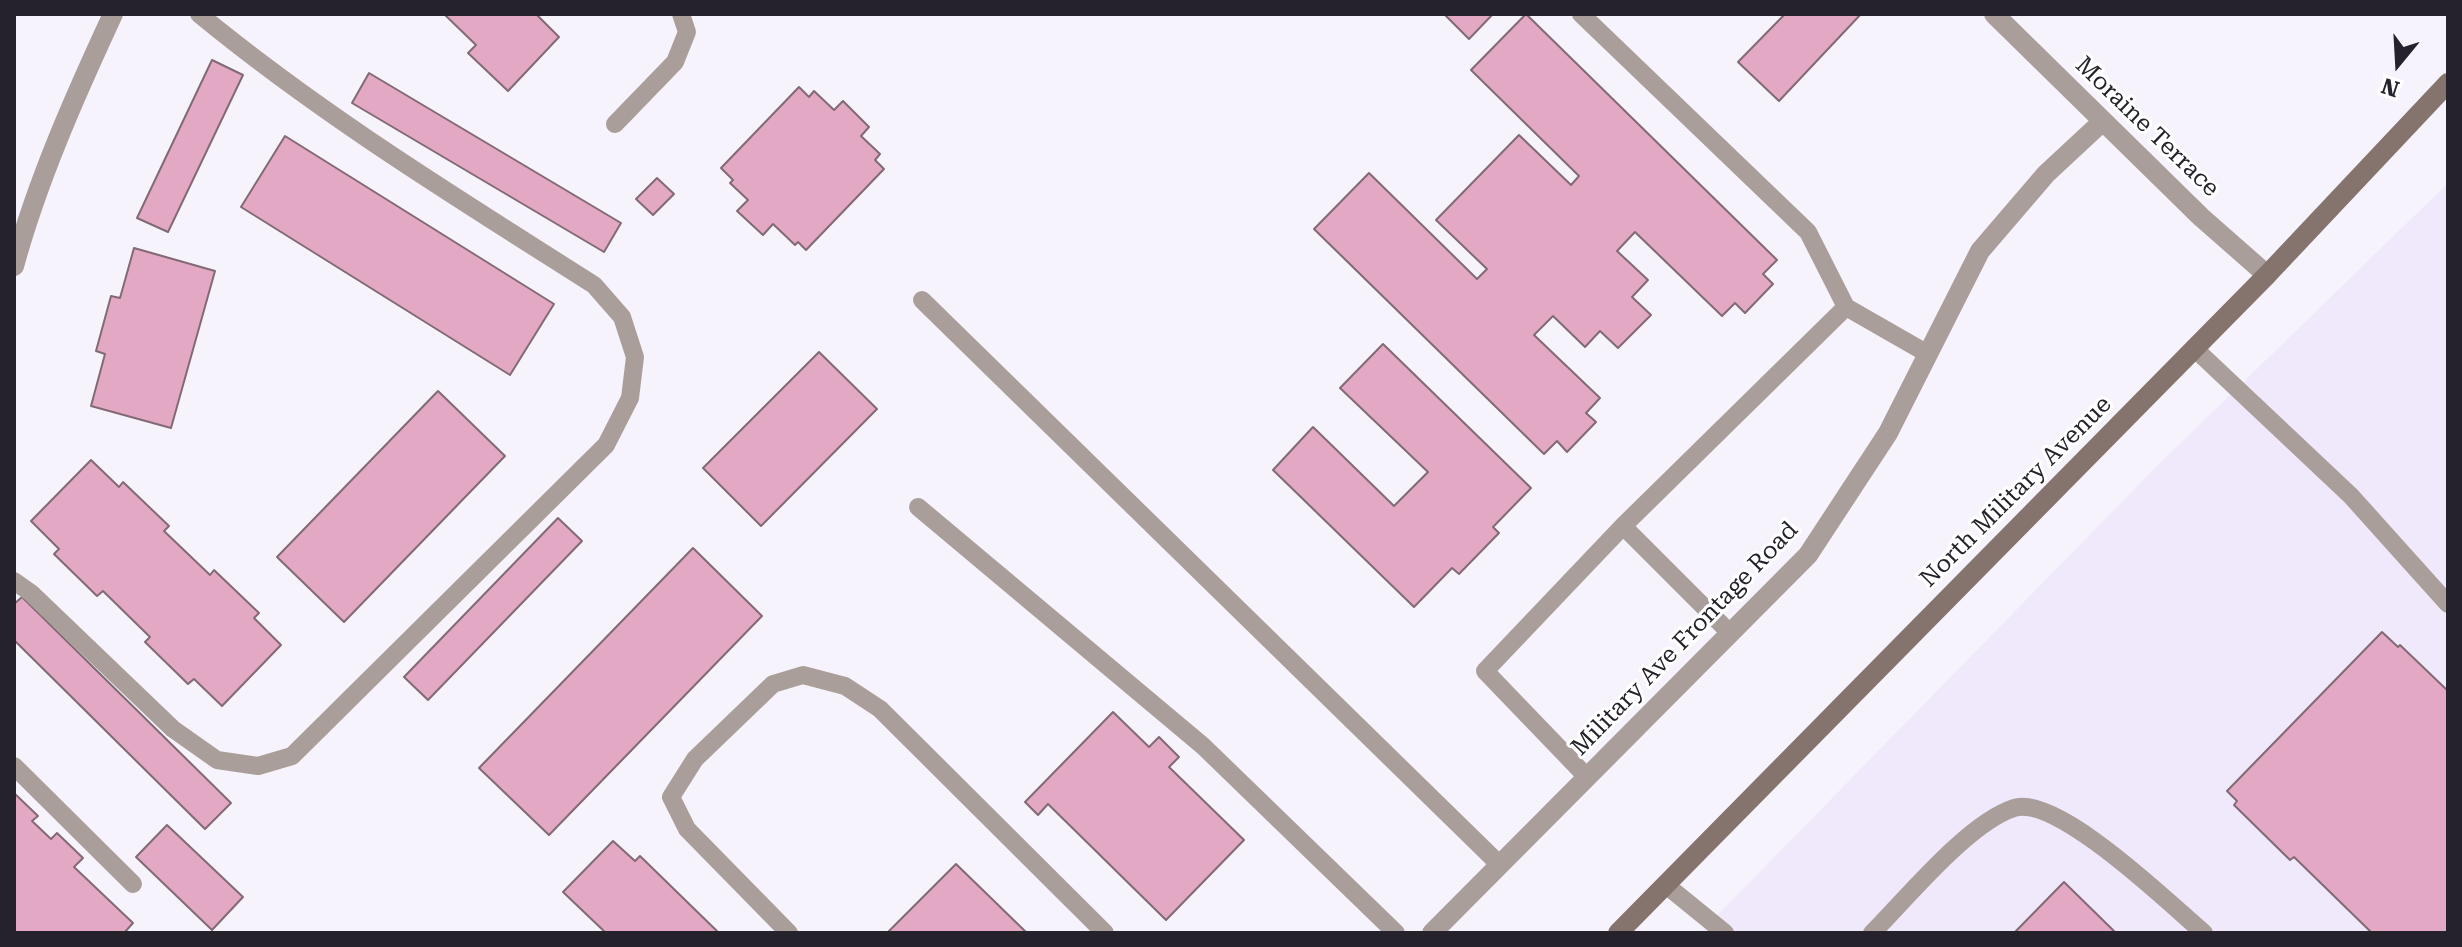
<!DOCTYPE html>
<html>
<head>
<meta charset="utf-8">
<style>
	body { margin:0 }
	#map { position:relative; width:2462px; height:947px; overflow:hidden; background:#f6f3fd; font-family:"Roboto Serif",serif }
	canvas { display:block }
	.frame { position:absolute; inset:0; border:16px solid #25222b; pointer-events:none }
	.north { position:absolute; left:2358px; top:24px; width:80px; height:80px; -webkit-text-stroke:6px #fff; paint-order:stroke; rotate:198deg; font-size:22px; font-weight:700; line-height:32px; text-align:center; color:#25222b }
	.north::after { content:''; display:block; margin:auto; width:28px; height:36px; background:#25222b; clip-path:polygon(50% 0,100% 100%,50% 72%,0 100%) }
</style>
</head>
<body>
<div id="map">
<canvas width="2462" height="947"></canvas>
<div class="frame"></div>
<div class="north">N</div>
</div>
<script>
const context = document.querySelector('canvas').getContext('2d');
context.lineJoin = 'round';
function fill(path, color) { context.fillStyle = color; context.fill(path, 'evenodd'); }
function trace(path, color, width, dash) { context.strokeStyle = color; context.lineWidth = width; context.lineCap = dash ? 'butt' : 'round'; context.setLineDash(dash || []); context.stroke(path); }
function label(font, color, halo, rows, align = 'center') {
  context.font = font + ' "Roboto Serif",serif'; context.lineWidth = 6; context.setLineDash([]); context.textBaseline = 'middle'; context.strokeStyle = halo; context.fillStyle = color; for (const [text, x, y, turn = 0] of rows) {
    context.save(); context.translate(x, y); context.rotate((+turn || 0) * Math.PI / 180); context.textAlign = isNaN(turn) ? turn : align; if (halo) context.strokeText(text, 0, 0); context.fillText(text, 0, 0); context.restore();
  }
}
const built = new Path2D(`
	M2448 183V933H1700L2158 465Z`);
const building = new Path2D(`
	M444 14H536L559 37 508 91 468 53 476 45Z
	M1444 14H1493L1469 39Z
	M1526 14 1777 260 1763 274 1773 284 1745 313 1735 303 1722 316 1635 232 1617 251 1648 280 1632 297 1651 315 1618 348 1600 331 1585 347 1553 316 1534 335 1600 398 1586 413 1596 422 1567 452 1557 441 1544 454 1314 229 1369 173 1477 279 1487 269 1436 220 1519 135 1571 185 1579 176 1471 70Z
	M1785 14H1861L1779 101 1738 62Z
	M212 60 243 75 168 232 137 218Z
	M369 73 621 223 604 252 352 103Z
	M799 87 809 97 814 91 834 110 843 101 869 127 861 136 880 154 875 160 884 169 806 250 798 242 795 245 773 224 763 235 737 211 748 200 730 183 733 180 721 168Z
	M285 136 554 304 510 375 241 207Z
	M657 178 674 194 653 215 636 199Z
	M134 248 215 271 171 428 91 406 105 354 96 351 111 296 120 298Z
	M1383 344 1531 488 1493 527 1499 533 1459 574 1452 568 1414 607 1273 470 1313 427 1394 506 1428 472 1340 388Z
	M819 352 877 409 761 526 703 468Z
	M438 391 505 456 344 622 277 557Z
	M91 460 119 487 123 482 169 526 164 531 210 575 214 570 259 613 254 618 281 645 222 706 194 679 188 684 145 642 150 637 103 591 97 596 54 554 59 549 31 521Z
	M558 518 582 541 428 700 404 677Z
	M693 548 762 616 549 835 479 768Z
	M22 597 231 803 205 829 14 640V604Z
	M2382 632 2398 647 2400 645 2448 691V933H2372L2294 857 2290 860 2234 805 2237 801 2227 791Z
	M1113 712 1149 747 1159 737 1179 757 1169 767 1244 840 1166 920 1048 804 1038 815 1025 802Z
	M14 793 38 816 32 821 51 839 57 833 83 858 74 867 133 923 124 933H14Z
	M167 825 243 897 212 930 136 857Z
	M613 841 635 861 640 856 719 933H606L563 892Z
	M956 864 1027 933H887Z
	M2064 882 2116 933H2014Z`);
const lane = new Path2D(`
	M1581 14 1808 232 1846 307
	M615 124 675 62 687 32 681 14
	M922 300 1500 865
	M2194 348 2351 496 2448 604
	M918 507 1203 746 1396 933
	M1623 526 1846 307 1928 354
	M14 581 31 593 173 729 217 760 258 766 292 756 606 445 630 398 635 357 622 317 594 285C459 199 323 116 199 14
	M14 766 133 884
	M1587 777 1485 671 1623 526 1730 633
	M1666 885 1725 933
	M789 933 687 829 671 797 695 759 773 684 803 675 845 686 880 709 1105 933
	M1872 933C1907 898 1968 823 2014 808 2057 794 2170 904 2204 933`);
const street = new Path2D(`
	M1994 14 2201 217 2267 275
	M14 266C38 179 75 96 113 14
	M1432 933 1808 555 1888 433 1980 251 2046 174 2103 121`);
const secondary = new Path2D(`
	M1618 933 2267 275 2448 83`);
const streetNames = [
	["Moraine Terrace",2147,127,44],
	["North Military Avenue",2016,492,-45],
	["Military Ave Frontage Road",1685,639,-46]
];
fill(built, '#f0e9fc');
fill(building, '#e3a8c4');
trace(building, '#826a75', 2);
trace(lane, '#aa9e9a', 18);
trace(street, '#aa9e9a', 20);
trace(secondary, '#85746e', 20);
label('24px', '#25222b', '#fff', streetNames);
</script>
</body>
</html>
